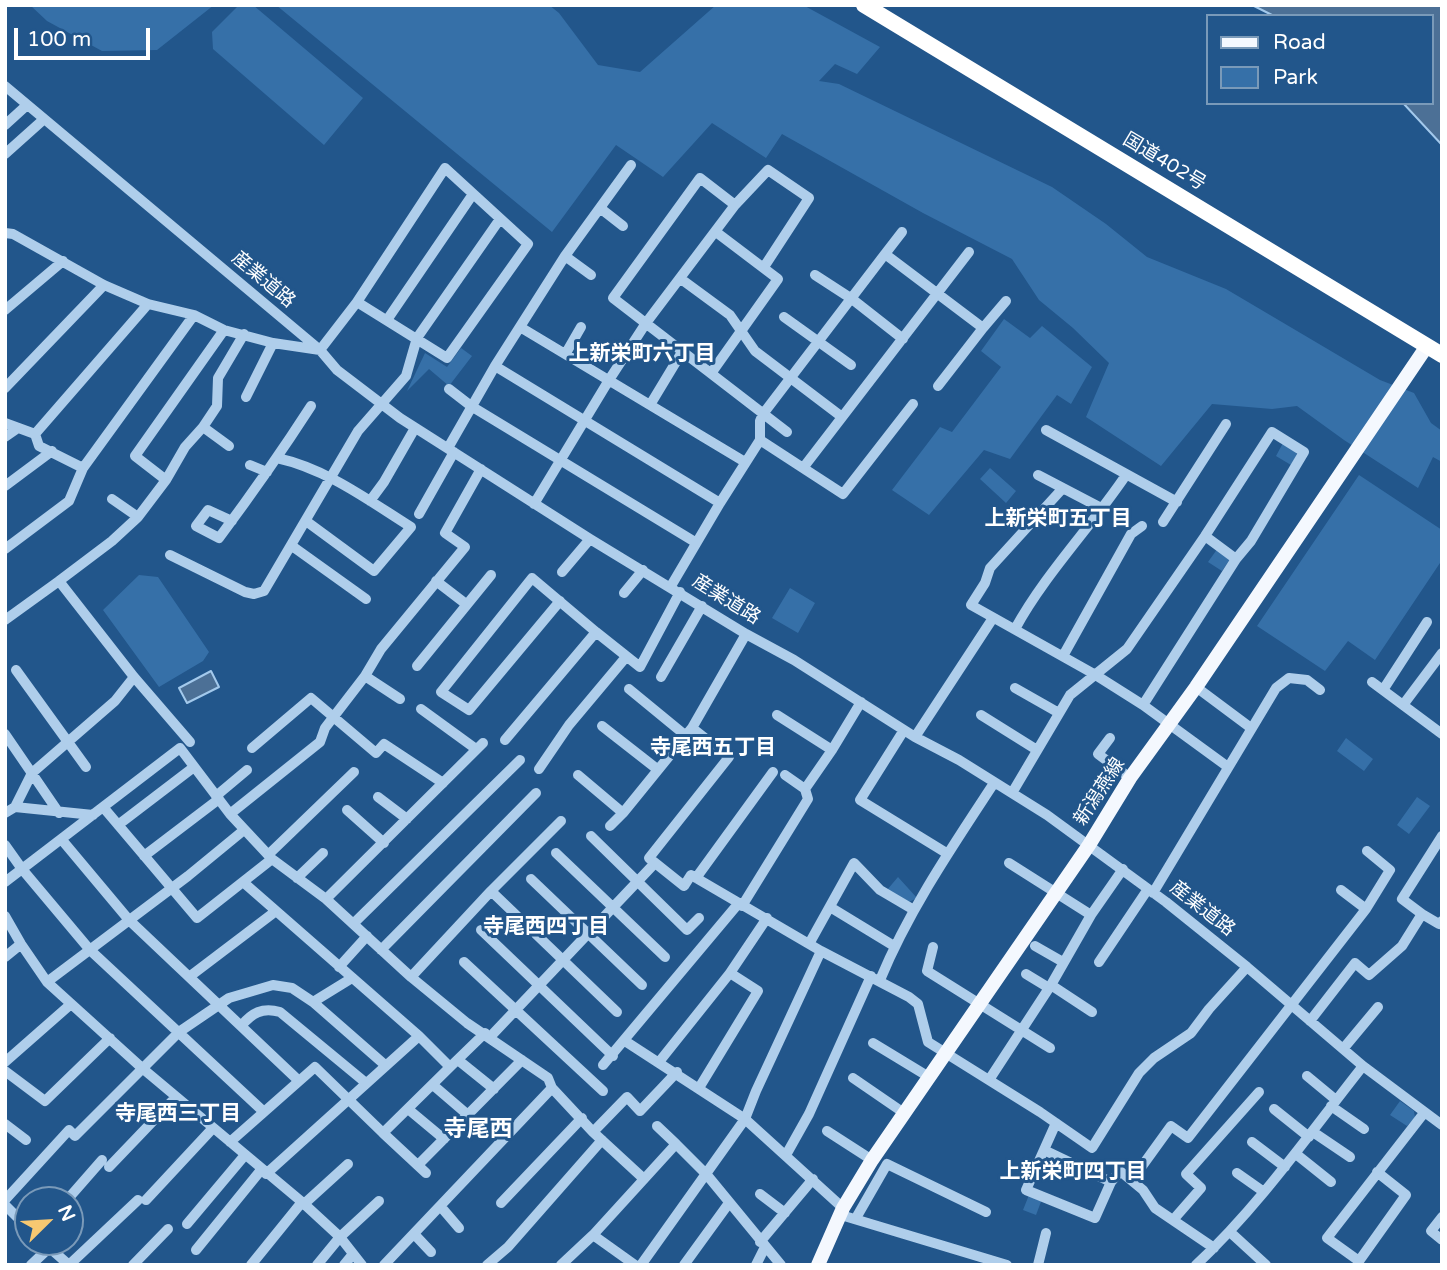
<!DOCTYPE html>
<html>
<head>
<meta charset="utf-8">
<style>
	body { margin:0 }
	#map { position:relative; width:1447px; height:1270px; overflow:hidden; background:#22568b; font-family:"Varela Round",sans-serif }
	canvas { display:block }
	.frame { position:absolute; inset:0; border:7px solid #fff; pointer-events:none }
	.legend { position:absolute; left:1206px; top:14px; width:228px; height:91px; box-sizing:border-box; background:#22568b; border:2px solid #7a9ab9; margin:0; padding:9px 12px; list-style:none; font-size:21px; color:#fff }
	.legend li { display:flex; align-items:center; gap:14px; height:35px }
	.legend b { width:35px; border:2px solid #7a9ab9 }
	.north { position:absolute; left:14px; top:1186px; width:70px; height:70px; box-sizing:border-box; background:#22568b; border:2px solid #7a9ab9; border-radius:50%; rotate:66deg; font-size:19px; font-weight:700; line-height:28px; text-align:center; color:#fff }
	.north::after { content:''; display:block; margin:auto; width:24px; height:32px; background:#f7c871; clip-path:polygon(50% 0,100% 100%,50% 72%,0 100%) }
	.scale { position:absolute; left:14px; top:28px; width:136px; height:32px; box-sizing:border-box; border:4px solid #fff; border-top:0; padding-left:9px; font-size:21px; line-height:24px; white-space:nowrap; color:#fff; -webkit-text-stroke:5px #22568b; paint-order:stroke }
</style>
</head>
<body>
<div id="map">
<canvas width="1447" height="1270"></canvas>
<div class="frame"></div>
<ul class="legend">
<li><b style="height:9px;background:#f4f8fe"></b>Road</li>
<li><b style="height:19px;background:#3670a8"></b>Park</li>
</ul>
<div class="north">N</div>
<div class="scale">100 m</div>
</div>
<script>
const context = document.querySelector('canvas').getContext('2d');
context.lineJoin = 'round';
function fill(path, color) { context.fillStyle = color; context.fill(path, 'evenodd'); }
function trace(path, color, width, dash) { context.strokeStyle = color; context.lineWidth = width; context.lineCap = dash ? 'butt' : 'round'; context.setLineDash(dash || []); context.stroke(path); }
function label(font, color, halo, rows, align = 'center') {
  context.font = font + ' "Varela Round","Noto Sans JP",sans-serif'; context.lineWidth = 6; context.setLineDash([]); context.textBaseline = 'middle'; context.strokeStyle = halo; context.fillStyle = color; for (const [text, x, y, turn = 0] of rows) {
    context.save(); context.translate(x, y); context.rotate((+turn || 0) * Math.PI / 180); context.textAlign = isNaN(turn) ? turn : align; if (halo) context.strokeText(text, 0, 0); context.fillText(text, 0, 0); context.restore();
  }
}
const green = new Path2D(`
	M30 5H214L157 50 102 51 47 21Z
	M239 5H253L363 98 324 145 213 49 212 32Z
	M276 5H549L559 13 598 65 640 72 716 5H803L880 47 857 74 835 64 819 81 839 84 1052 187 1106 224 1147 257 1226 289 1380 380 1414 393 1431 423 1442 431V462L1433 457 1418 488 1344 440 1297 406 1272 409 1212 404 1161 466 1086 417 1109 363 1073 328 1039 300 1012 259 923 213 782 134 766 158 712 123 663 177 616 145 552 232Z
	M1004 319 1030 338 1042 326 1092 367 1071 404 1057 395 1010 459 984 450 929 515 892 490 940 427 952 432 1001 367 981 351Z
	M461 348 472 356 449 386 429 369 407 391 425 353 447 367Z
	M1283 443 1295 450 1297 455 1291 465 1276 456Z
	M990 468 1016 491 1006 503 980 479Z
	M1359 475 1442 530V560L1375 660 1348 641 1325 671 1257 626Z
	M1218 548 1230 559 1222 571 1208 562Z
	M139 575 158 577 209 652 203 661 159 687 103 610Z
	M790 588 815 603 798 633 772 618Z
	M1346 738 1373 759 1364 771 1337 751Z
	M1417 797 1430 806 1409 834 1397 825Z
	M898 877 917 898 909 902 887 890Z
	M1400 1101 1414 1111 1415 1118 1407 1126 1390 1115Z
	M1029 1195 1042 1199 1036 1215 1023 1210Z`);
const water = new Path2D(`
	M1252 5H1442V145L1403 103H1431V16H1274Z
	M211 671 219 687 187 703 179 688Z`);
const minor = new Path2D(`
	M5 86 320 350 337 370 400 418 590 539 746 634 794 660 915 737 959 760 1047 815 1166 902 1247 967 1363 1066 1442 1125
	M5 125 27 105
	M5 154 43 120
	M735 205 700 178 613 298 787 432
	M600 208 623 226
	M5 233 13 234 104 285 148 304 194 315 224 330 273 343 320 350 357 302 445 168 528 244 447 358 357 302
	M885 254 902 232
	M565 256 591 275
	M815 275 852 299 903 339
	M681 279 730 315 755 351 842 417
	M5 310 63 261
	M784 317 851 365
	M387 320 473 194
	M520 327 745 462
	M983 328 1006 301
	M566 353 581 327
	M495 366 720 503
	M712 372 778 279 716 232
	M5 388 104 285
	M449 389 471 406 695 542
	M246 397 273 343
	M650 405 682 352
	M5 423 35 434 148 304
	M203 427 229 446
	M1046 430 1177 502
	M35 434 39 446 83 468
	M5 437 18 428
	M760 440 803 468 969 252
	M448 448 495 366 565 256 631 165
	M277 458C327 469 368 500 411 527L374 571 306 521
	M250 465 267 472
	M803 468 843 494 913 404
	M1038 475 1103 509
	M166 480 135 456 224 330
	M5 486 52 451
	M1063 488 990 568 985 583 971 605 1094 674 1143 705 1228 767
	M112 499 138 517
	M370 501 384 482 415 428
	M534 504 609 380 646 323 735 205 768 170 809 198 764 267
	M419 514 454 452
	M232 521 208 510 196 526 219 538C251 495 282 451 311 406
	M1163 522 1226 424
	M292 546 366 599
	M5 549 69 501 83 468 194 315
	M170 555 245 592 254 594 264 591 358 431 406 376 417 338 500 219
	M562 572 590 539
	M436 581 466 604
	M671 586 720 503 760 440V421L763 414 885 254 983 328 938 386
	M624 593 643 570
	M560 601 469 710 441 692 532 578 596 632
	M5 620 59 581
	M1015 629C1045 574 1091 527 1126 475
	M746 634 692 728 729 757 649 858 684 886 691 875 821 951 909 997 918 1004 928 1042 1040 1112 1092 1148 1139 1073 1154 1058 1191 1033 1209 1009 1247 967
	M1063 656 1131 534 1142 526
	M417 666 491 575
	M16 670 86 767
	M365 676 400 699
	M661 677 702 606
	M1372 682 1442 734
	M1196 687 1251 728
	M1015 688 1059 713
	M629 689 685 735
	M1383 690 1427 622
	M1143 705 1236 559
	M1403 705 1442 653
	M421 709 476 749
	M777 715 832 750
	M981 715 1037 750
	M602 726 657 769
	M904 730 860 800 948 854
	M5 734 59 813
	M915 737 993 618
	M1110 738 1098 754 1130 778
	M505 740 596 632 640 667 680 592
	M190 742 134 677 59 581 112 541 138 517 166 480 185 447 203 427 217 406 218 378 244 334
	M252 748 311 698 376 753 384 744 443 783
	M539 769 569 725 626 657
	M578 775 623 813
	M785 775 805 789
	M1012 793 1070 695 1127 649 1205 536 1272 432 1304 452 1251 541 1236 559 1205 536
	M216 796 247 770
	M378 797 407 819
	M15 807 93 815
	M103 807 197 918 272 859
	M347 810 384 843
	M5 813 15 807 32 773 115 701 134 677
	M230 814 320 742 325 728 365 676 381 649 465 547 445 533 481 469
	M118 825 194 767
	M610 826 623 813 692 728
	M591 836 687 930 699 918
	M62 840 129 920 299 1081
	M5 845 22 869 90 950 264 1112
	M556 853 665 957
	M268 855 354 772
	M144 856 219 799
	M1009 863 1091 915
	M297 878 323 853
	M696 878 773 772
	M531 879 642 985
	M5 882 180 748 230 814 272 859 326 899 411 977 467 1023 548 1078 552 1088 593 1132 644 1179
	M243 882 419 1036
	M1341 890 1366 909
	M491 891 617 1012
	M1153 893 1276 688 1289 678 1307 680 1320 690
	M326 899 483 743
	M742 906 808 799 805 789 832 750 861 702
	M830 907 894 946
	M1422 914 1439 924 1442 921
	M5 916 21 944 47 982 142 1068 302 1202 340 1237 362 1265
	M353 924 520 760
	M481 930 613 1056
	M809 944 854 863 880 890 914 910
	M1035 946 1063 962
	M933 947 927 971 1050 1048
	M381 950 536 793
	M5 957 21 944
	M464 962 603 1091
	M1099 962 1148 889
	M339 967 367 936
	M1026 974 1049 988
	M189 977 276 911
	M411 977 491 891 561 821
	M880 980C909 910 952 847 994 783
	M47 982 188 876 244 830
	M1051 985 1092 1012
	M313 1002 352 978
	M1310 1021 1355 963 1369 975 1402 946 1422 914 1402 899 1442 836
	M241 1026C252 1013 262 1007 280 1012L366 1083
	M490 1037 655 863
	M625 1041 745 1119 843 1208
	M873 1043 929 1077
	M1343 1049 1378 1007
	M458 1060 494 1089
	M5 1062 71 1004
	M659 1062 730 973 767 918
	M603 1065 738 904
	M5 1071 45 1101 110 1038
	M1307 1076 1336 1100
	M853 1078 904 1113
	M989 1080 1051 985 1091 915 1123 869
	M433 1085 468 1115
	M699 1088 758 991 730 973
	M1331 1106 1364 1129
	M408 1109 444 1139
	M1274 1109 1309 1137
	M1056 1123 1026 1190 1095 1218 1111 1182 1120 1171 1143 1190 1155 1208 1214 1248
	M5 1124 26 1140
	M657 1126 676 1144
	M827 1131 872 1160
	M593 1132 627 1097 640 1111 677 1072
	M1313 1132 1350 1157
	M383 1133 426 1173
	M230 1142 315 1067 383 1133 450 1067
	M1252 1142 1285 1167
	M1044 1150 1111 1182
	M1296 1154 1331 1182
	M786 1155 809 1114 871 976
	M418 1165 522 1060
	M109 1167 176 1097
	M1377 1172 1406 1195 1359 1261 1327 1238 1424 1113
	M1237 1173 1264 1192
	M266 1174 419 1036 450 1067 485 1033
	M1132 1180 1171 1126 1188 1138 1366 909 1390 870 1367 851
	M760 1194 785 1213
	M5 1200 69 1130 75 1136 179 1032 229 998 273 985 292 988 313 1002 385 1065
	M67 1200 102 1160
	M146 1200 213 1128
	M501 1203 582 1118
	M304 1204 348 1164
	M5 1205 28 1228
	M441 1207 459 1228
	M841 1215 1007 1265
	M1442 1217 1431 1231 1442 1240
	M856 1218 887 1164 986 1212
	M1173 1220 1201 1188 1186 1174 1259 1092
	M187 1224 245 1155
	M1230 1232 1266 1265
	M415 1235 431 1252
	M593 1235 635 1265
	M43 1242 69 1265
	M760 1242 813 1179
	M196 1250 261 1170
	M31 1265 49 1248
	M69 1265 138 1200
	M133 1265 168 1229
	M251 1265 302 1202
	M317 1265 340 1237 379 1201
	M344 1265 353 1254
	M384 1265 552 1088
	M487 1265 508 1247 602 1140
	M561 1265 593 1235 676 1144 707 1175 781 1265
	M641 1265 745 1119 756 1091 821 951
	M684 1265 729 1203
	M756 1265 765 1247
	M1038 1265 1046 1233
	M1196 1265C1260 1205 1309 1134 1363 1066`);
const major = new Path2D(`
	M818 1265 843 1208 872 1160 1089 845 1130 778 1196 687 1427 346`);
const highway = new Path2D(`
	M864 5 1442 355`);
const streetNames = [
	["国道402号",1164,162,31],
	["産業道路",263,280,40],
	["産業道路",726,600,32],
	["新潟燕線",1100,792,-57],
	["産業道路",1202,909,38]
];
const neighbourhoodNames = [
	["上新栄町六丁目",642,354],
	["上新栄町五丁目",1058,519],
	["寺尾西五丁目",713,748],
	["寺尾西四丁目",546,927],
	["寺尾西三丁目",178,1114],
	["上新栄町四丁目",1073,1172]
];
const quarterNames = [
	["寺尾西",478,1130]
];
fill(green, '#3670a8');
fill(water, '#4c7096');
trace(water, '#a3c9ec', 2);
trace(minor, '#afceeb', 10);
trace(major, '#f4f8fe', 14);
trace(highway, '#fff', 16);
label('19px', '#fff', '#22568b', streetNames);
label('bold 21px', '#fff', '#22568b', neighbourhoodNames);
label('bold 23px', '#fff', '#22568b', quarterNames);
</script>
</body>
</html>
